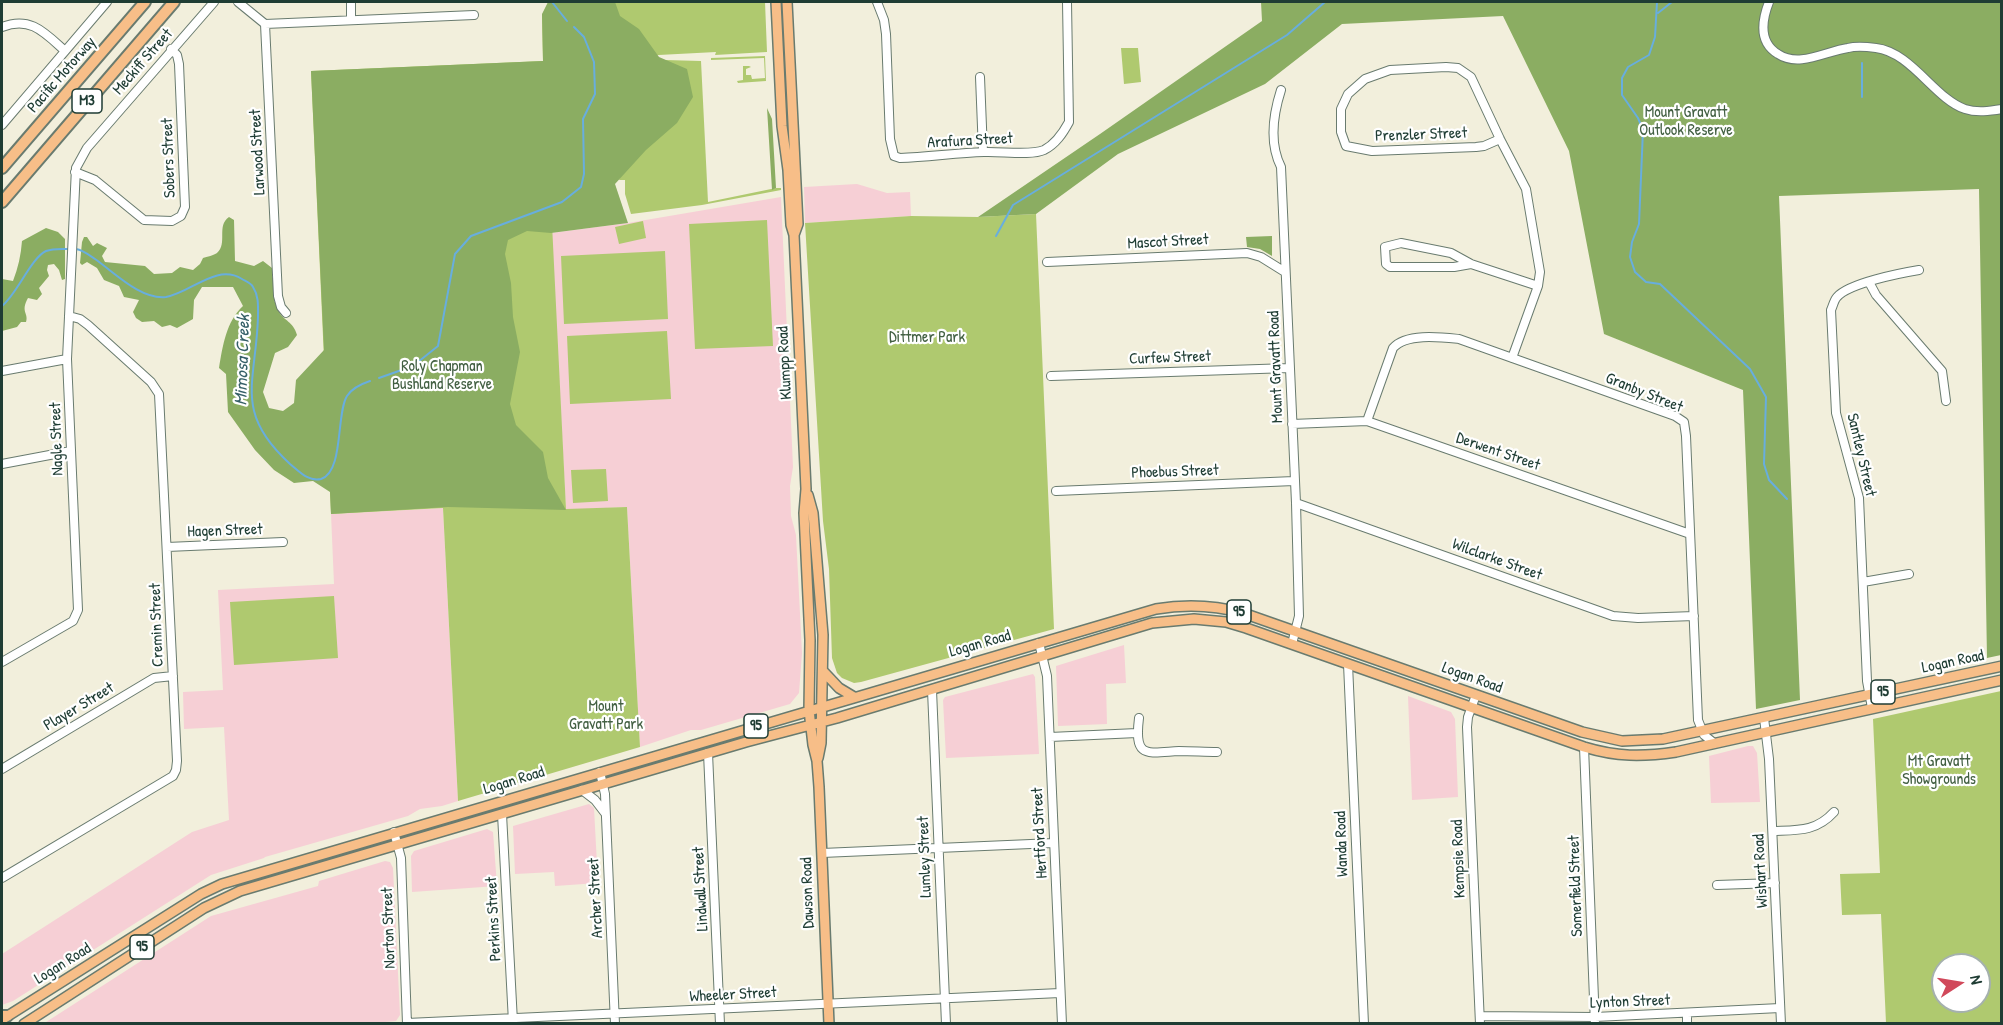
<!DOCTYPE html>
<html>
<head>
<meta charset="utf-8">
<style>
	body { margin:0 }
	#map { position:relative; width:2003px; height:1025px; overflow:hidden; background:#f2efdc; font-family:"Patrick Hand",sans-serif }
	canvas { display:block }
	.frame { position:absolute; inset:0; border:3px solid #1f3d34; pointer-events:none }
	.north { position:absolute; left:1931px; top:953px; width:60px; height:60px; box-sizing:border-box; background:#fff; border:2px solid #a5b1ae; border-radius:50%; rotate:78deg; font-size:16px; font-weight:700; line-height:24px; text-align:center; color:#1f3d34 }
	.north::after { content:''; display:block; margin:auto; width:21px; height:27px; background:#d1495b; clip-path:polygon(50% 0,100% 100%,50% 72%,0 100%) }
</style>
</head>
<body>
<div id="map">
<canvas width="2003" height="1025"></canvas>
<div class="frame"></div>
<div class="north">N</div>
</div>
<script>
const context = document.querySelector('canvas').getContext('2d');
context.lineJoin = 'round';
function fill(path, color) { context.fillStyle = color; context.fill(path, 'evenodd'); }
function trace(path, color, width, dash) { context.strokeStyle = color; context.lineWidth = width; context.lineCap = dash ? 'butt' : 'round'; context.setLineDash(dash || []); context.stroke(path); }
function label(font, color, halo, rows, align = 'center') {
  context.font = font + ' "Patrick Hand",sans-serif'; context.lineWidth = 4.5; context.setLineDash([]); context.textBaseline = 'middle'; context.strokeStyle = halo; context.fillStyle = color; for (const [text, x, y, turn = 0] of rows) {
    context.save(); context.translate(x, y); context.rotate((+turn || 0) * Math.PI / 180); context.textAlign = isNaN(turn) ? turn : align; if (halo) context.strokeText(text, 0, 0); context.fillText(text, 0, 0); context.restore();
  }
}
const built = new Path2D(`
	M857 184 887 193 910 192 911 216 805 223 804 187Z
	M781 197 793 467 790 486 791 516 796 535 802 653 799 693 790 704 701 730H691L640 747 627 507 566 510 551 233 628 223Z
	M443 508 458 801 442 806 420 809 408 816 265 857 264 858 211 875 13 1001 2 1005V954L192 832 229 820 224 727 184 729 183 692 223 690 218 590 334 584 331 514Z
	M1124 645 1126 683 1106 684 1107 724 1058 726 1056 666Z
	M1033 674 1035 677 1039 754 946 758 943 700 945 697Z
	M1408 696 1451 712 1455 719 1458 797 1412 800Z
	M1748 746H1753L1757 753 1760 802 1711 803 1709 756Z
	M589 804 594 808 598 883 555 886 554 872 515 874 513 826Z
	M487 829 493 832 497 886 412 892 411 856 414 851Z
	M385 861 390 862 393 868 400 1015 396 1021 364 1024H43L211 916 318 886 319 881Z`);
const green = new Path2D(`
	M572 2H765L767 52 715 55 716 52 544 61 566 509 627 507 640 747 458 801 443 508 331 514 311 71 543 61 542 14 572 13Z
	M1121 48H1138L1141 82 1124 84Z
	M765 56 766 81 738 83 737 81 743 80V66H749L751 67 746 69V75H751L752 79 765 78 764 58 711 60V58Z
	M665 60 701 61 708 202 776 188H781V190L702 205 631 214 625 194V180H619Z
	M1036 214 1054 629 861 682 854 683 842 678 837 673 832 658 829 569 823 521 805 223 911 216 978 217Z
	M767 220 773 346 695 349 689 224Z
	M643 221 646 238 619 244 615 227Z
	M665 251 668 319 564 324 561 256Z
	M667 331 671 399 570 404 567 336Z
	M606 469 608 501 573 503 571 470Z
	M334 596 338 658 234 665 230 602Z
	M2001 691V1023H1886L1881 914 1842 915 1840 874 1880 873 1873 719ZM1943 965H1979V1001H1943Z`);
const forest = new Path2D(`
	M548 2H615L620 16 639 29 659 57 687 69 693 97 677 123 646 150 615 184 628 223 551 233 527 231 508 240 505 254 511 283 513 317 520 352 510 404 516 425 543 452 548 478 566 510 448 507 331 514 330 492 313 481 294 483 274 470 255 450 228 412 226 374 219 368C223 345 226 322 243 306L233 287H202L194 300 193 319 177 328 170 325 162 327 154 321 142 322 136 318 133 312 139 300 124 297 119 286 104 280 97 268 87 262 82 265 80 263 82 242 84 237H87L93 246 97 243 107 248 102 256 105 262 145 266 154 274 172 273 180 267 193 270 200 264 203 258C207 257 214 255 217 253 228 243 216 226 229 217L234 220 235 261 254 266 263 261 272 268V276L275 284C272 293 274 303 279 312 284 321 293 321 297 335L288 347 275 353 263 392 269 408 283 411 294 403 296 380 324 350 311 71 543 61 542 14Z
	M1261 2H2001V655L1987 658 1979 189 1779 196 1800 700 1756 709 1743 390 1604 334 1569 151 1503 16 1342 24 1265 84 1118 154 1036 214 978 217 1100 134 1262 21Z
	M767 108 772 119 776 188 772 190Z
	M46 228 58 232 65 239V279L62 280 59 270 54 264 48 265 47 270 49 276 39 288 42 294 37 300 28 298C20 312 29 313 26 322H21L17 327 2 331V279L13 281C18 268 21 255 22 241Z
	M1272 236V256L1260 249 1247 247 1246 237Z`);
const stream = new Path2D(`
	M552 2 567 21
	M1657 2 1655 37 1649 55 1628 67 1622 78V95L1638 118 1643 130 1639 224 1632 242 1630 257 1635 272 1646 282 1660 284 1750 369 1766 397 1764 464 1769 480 1787 499
	M1658 13 1672 2
	M1862 63V97
	M996 236 1013 205 1287 35 1325 2
	M76 249C83 250 89 255 95 259 115 273 141 300 166 297 191 293 216 263 242 279 245 281 251 283 253 287 259 296 258 307 258 317 256 383 233 412 290 464 299 471 308 482 321 479 344 472 336 413 347 396 352 388 361 384 370 381
	M2 306C17 294 31 258 46 251 54 248 62 249 70 249
	M379 378 413 366 438 346 455 254 471 236 562 202 581 187 584 174 583 119 595 94 594 62 584 37 574 27`);
const minor = new Path2D(`
	M238 2 265 24 278 296 281 307 286 313
	M351 2V20
	M877 2 884 20 886 34 890 139 894 156 900 158C928 157 956 153 984 152 1000 151 1031 156 1044 150 1056 144 1063 133 1069 122L1067 2
	M1769 2C1762 20 1758 42 1778 54 1799 68 1826 51 1848 48 1856 46 1868 47 1876 48 1911 52 1935 99 1965 109 1977 113 1990 111 2002 109
	M265 24 474 15
	M2 27C30 16 44 32 64 50
	M980 77 983 152
	M1281 90C1273 115 1269 143 1281 167L1296 503 1299 616 1292 644
	M2 125 107 2
	M1500 139 1484 146 1476 147 1372 151 1346 146 1341 132V109L1348 94 1365 79 1390 70 1446 67 1458 68 1471 77 1500 139 1526 189 1540 272 1538 286 1512 358
	M75 172 95 180 144 220 172 221 181 216 185 207 179 64 177 55 171 49
	M1047 262 1247 253 1261 257 1285 272
	M1471 264 1454 267H1390L1386 264 1385 247 1401 243 1451 253 1471 264 1538 286
	M1869 282 1876 295 1942 371 1946 401
	M2 371 67 359
	M1051 376 1289 368
	M1367 421 1393 348C1406 333 1440 337 1459 339L1675 416 1684 422 1686 436 1698 720 1704 735 1714 743
	M1292 424 1367 421 1690 534
	M2 464 71 451
	M1056 491 1294 481
	M1296 503 1613 616 1638 618 1694 616
	M167 547 283 542
	M1863 582 1909 574
	M1039 643 1047 676 1062 1024
	M2 662 73 621 78 610 67 359 76 168 87 148 214 2
	M1348 664 1364 1024
	M932 690 946 1024
	M1476 695 1468 717 1467 727 1480 1024
	M1872 708 1867 681 1859 498 1836 413 1831 310C1833 306 1834 300 1837 297 1849 283 1901 273 1919 270
	M1139 718C1134 759 1146 753 1179 751 1192 751 1205 752 1217 752
	M1764 718 1769 759 1781 1024
	M1050 737 1137 733
	M1584 747 1595 1024
	M708 753 720 1024
	M2 769 154 678 173 676
	M600 772 605 794 615 1024
	M582 790 595 800 605 813
	M502 814 513 1022
	M1773 831C1797 830 1816 832 1834 812
	M394 832 401 858 407 1024
	M822 853 1054 843
	M2 878 173 776 176 770 177 761 159 394 151 382 88 325 80 319 69 316
	M1717 885 1775 883
	M1687 1014V1024
	M1480 1016 1595 1017 1780 1008
	M407 1023 1060 993`);
const major = new Path2D(`
	M776 2 782 126 788 170 791 225 794 235 806 489 804 513 810 640 809 710 813 745 817 761 819 787 829 1024
	M787 2 798 224 794 235
	M808 495 813 513 823 635 821 743 818 758
	M823 671 839 688 854 697
	M3 1019 201 894 222 884 1156 609C1185 604 1214 605 1243 613L1582 732 1622 741 1663 739 2002 666
	M24 1024 204 908 240 891 746 742 837 718 1152 623 1194 619 1226 622 1246 628 1584 747C1617 757 1642 757 1676 752L2002 680`);
const highway = new Path2D(`
	M2 168 145 2
	M2 202 174 2
	M2 1016H7`);
const shields = [
	[87,101,30],
	[1239,612,24],
	[1883,692,24],
	[756,726,24],
	[142,947,24]
];
const shieldNames = [
	["M3",87,101],
	["95",1239,612],
	["95",1883,692],
	["95",756,726],
	["95",142,947]
];
const streetNames = [
	["Meckiff Street",143,62,-49],
	["Pacific Motorway",62,75,-49],
	["Prenzler Street",1421,135,-2],
	["Arafura Street",970,141,-3],
	["Larwood Street",258,152,-93],
	["Sobers Street",169,158,-92],
	["Mascot Street",1168,242,-3],
	["Curfew Street",1170,358,-2],
	["Klumpp Road",785,363,-93],
	["Mount Gravatt Road",1276,367,-92],
	["Granby Street",1644,393,22],
	["Nagle Street",57,439,-92],
	["Derwent Street",1498,452,19],
	["Santley Street",1861,455,77],
	["Phoebus Street",1175,472,-2],
	["Hagen Street",225,531,-2],
	["Wilclarke Street",1497,560,20],
	["Cremin Street",157,625,-92],
	["Logan Road",980,644,-16],
	["Logan Road",1953,662,-12],
	["Logan Road",1472,678,20],
	["Player Street",79,707,-31],
	["Logan Road",514,781,-17],
	["Hertford Street",1040,833,-93],
	["Wanda Road",1342,844,-92],
	["Lumley Street",925,857,-92],
	["Kempsie Road",1459,859,-92],
	["Wishart Road",1761,871,-93],
	["Somerfield Street",1576,886,-92],
	["Lindwall Street",701,889,-93],
	["Dawson Road",808,893,-92],
	["Archer Street",596,898,-93],
	["Perkins Street",494,919,-93],
	["Norton Street",389,928,-92],
	["Logan Road",63,964,-32],
	["Wheeler Street",733,995,-3],
	["Lynton Street",1630,1002,-2]
];
const parkNames = [
	["Mount Gravatt",1686,113],
	["Outlook Reserve",1686,131],
	["Dittmer Park",927,338],
	["Roly Chapman",442,367],
	["Bushland Reserve",442,385],
	["Mount",606,707],
	["Gravatt Park",606,725],
	["Mt Gravatt",1939,762],
	["Showgrounds",1939,780]
];
const waterNames = [
	["Mimosa Creek",243,360,-88]
];
fill(built, '#f6cfd5');
fill(green, '#afc96f');
fill(forest, '#8bad62');
trace(stream, '#68aede', 2);
trace(minor, '#697b6f', 10);
trace(major, '#697b6f', 12);
trace(highway, '#697b6f', 14);
trace(minor, '#fff', 8);
trace(major, '#f7be88', 9);
trace(highway, '#f7be88', 10);
for (const [x, y, w] of shields) { const box = new Path2D(); box.roundRect(x - w / 2, y - 12, w, 24, 4.5); context.fillStyle = '#fff'; context.fill(box); trace(box, '#1f3d34', 1.5); }
label('bold 15px', '#1f3d34', null, shieldNames);
label('16px', '#1f3d34', '#fff', streetNames);
label('16px', '#436043', '#fff', parkNames);
label('italic 18px', '#355f67', '#fff', waterNames);
</script>
</body>
</html>
